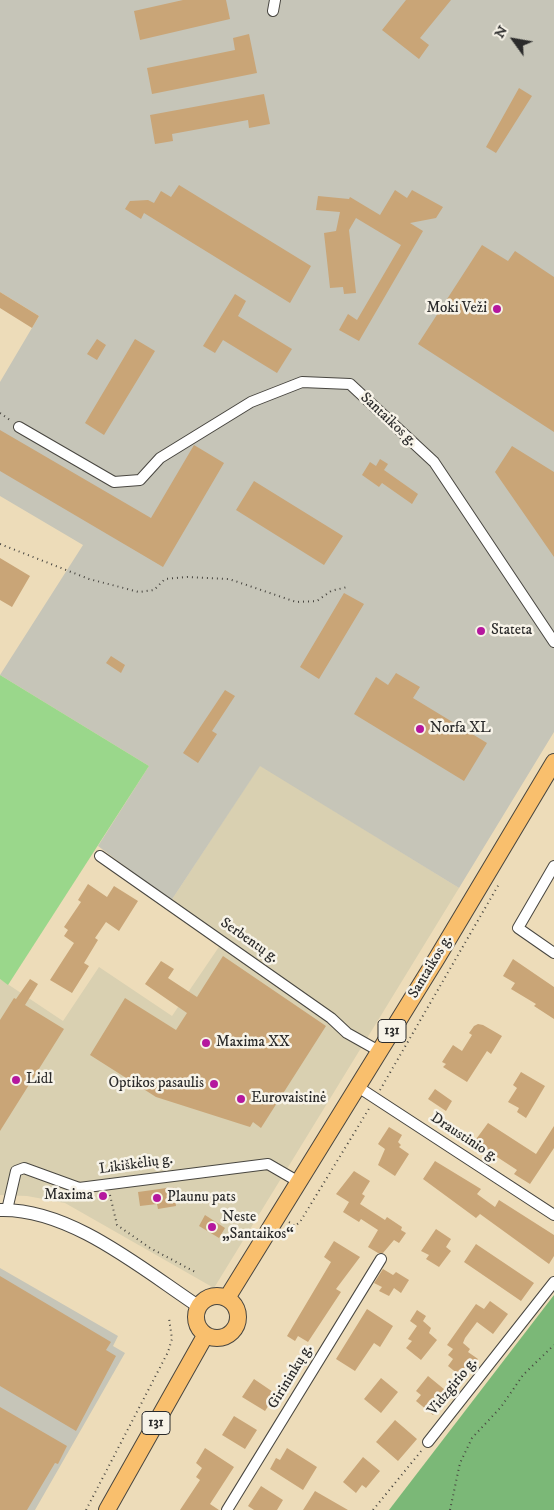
<!DOCTYPE html>
<html>
<head>
<meta charset="utf-8">
<style>
	body { margin:0 }
	#map { position:relative; width:554px; height:1510px; overflow:hidden; background:#eddcb9; font-family:"IM FELL DW Pica",serif }
	canvas { display:block }
	.north { position:absolute; left:489px; top:15px; width:50px; height:50px; -webkit-text-stroke:4px #f7f3e8; paint-order:stroke; rotate:302deg; font-size:14px; font-weight:700; line-height:20px; text-align:center; color:#2b2b2b }
	.north::after { content:''; display:block; margin:auto; width:18px; height:22px; background:#2b2b2b; clip-path:polygon(50% 0,100% 100%,50% 72%,0 100%) }
</style>
</head>
<body>
<div id="map">
<canvas width="554" height="1510"></canvas>
<div class="north">N</div>
</div>
<script>
const context = document.querySelector('canvas').getContext('2d');
context.lineJoin = 'round';
function fill(path, color) { context.fillStyle = color; context.fill(path, 'evenodd'); }
function trace(path, color, width, dash) { context.strokeStyle = color; context.lineWidth = width; context.lineCap = dash ? 'butt' : 'round'; context.setLineDash(dash || []); context.stroke(path); }
function label(font, color, halo, rows, align = 'center') {
  context.font = font + ' "IM FELL DW Pica",serif'; context.lineWidth = 5; context.setLineDash([]); context.textBaseline = 'middle'; context.strokeStyle = halo; context.fillStyle = color; for (const [text, x, y, turn = 0] of rows) {
    context.save(); context.translate(x, y); context.rotate((+turn || 0) * Math.PI / 180); context.textAlign = isNaN(turn) ? turn : align; if (halo) context.strokeText(text, 0, 0); context.fillText(text, 0, 0); context.restore();
  }
}
const built = new Path2D(`
	M260 765 459 888 214 1288 65 1203 27 1196 0 1195V979L63 1021 99 967 172 1016 225 938 171 901Z`);
const industrial = new Path2D(`
	M0 0H554V732L459 888 260 766 171 901 98 846 149 766 0 675 83 545 0 496V382L39 316 0 292Z
	M0 1268 118 1336 113 1346 125 1353 35 1510H0Z`);
const green = new Path2D(`
	M0 675 149 766 8 985 0 979Z`);
const forest = new Path2D(`
	M554 1295V1510H389Z`);
const building = new Path2D(`
	M183 0H226L230 19 140 40 134 11Z
	M406 0H451L420 38 429 45 419 59 382 30Z
	M249 34 257 73 152 94 147 68 235 50 233 38Z
	M519 88 532 96 496 153 486 147Z
	M264 94 270 124 249 128 248 120 172 134 173 141 155 144 150 115Z
	M179 185 311 266 290 303 144 213 141 219 125 209 130 201 148 200 154 203 161 191 171 197Z
	M395 190 407 198 412 190 443 207 436 218 410 223 423 231 359 341 339 330 348 314 357 320 401 245 356 218 349 230 356 293 344 294 343 287 330 288 324 233 336 231 340 212 316 210 318 196 349 199 350 197 380 215Z
	M482 245 508 261 515 251 554 277V432L418 344Z
	M0 292 39 316 32 328 0 308Z
	M235 294 246 301 238 316 292 349 277 373 223 340 215 353 203 346Z
	M97 339 106 345 97 360 87 354Z
	M135 339 155 351 104 435 85 423Z
	M0 430 151 518 194 445 224 463 163 567 0 471Z
	M512 446 554 472V557L495 472Z
	M380 459 388 464 384 470 418 494 412 504 382 483 379 487 362 475 370 462 376 466Z
	M254 481 343 536 324 565 236 510Z
	M0 558 30 576 12 607 0 600Z
	M344 593 364 604 319 679 300 667Z
	M111 656 125 665 121 673 106 663Z
	M396 673 420 687 413 698 487 743 464 781 354 714 376 677 388 685Z
	M225 690 235 696 212 731 217 734 198 763 183 753Z
	M88 884 107 897 114 886 138 901 119 931 106 922 95 938 98 940 84 963 89 966 72 993 50 980 74 943 64 936 68 930 64 927 81 902 78 900Z
	M223 956 326 1026 261 1128 253 1122 250 1127 156 1097 90 1055 125 998 176 1030 187 1013 145 984 161 961 174 969 168 978 197 997Z
	M513 959 554 987V1019L534 1006 536 1004 511 989 515 983 503 976Z
	M30 979 38 984 25 1005 64 1029 0 1131V1020L14 998 16 999Z
	M478 1024 483 1025 502 1036 491 1054 487 1051 467 1082 443 1067 446 1064 442 1062 453 1045 462 1051 472 1035 469 1033 474 1026Z
	M521 1072 545 1086 526 1118 517 1112 519 1108 508 1102 517 1088 513 1085Z
	M435 1089 452 1101 446 1111 428 1099Z
	M488 1123 536 1154 554 1126V1148L530 1184 514 1174 517 1170 474 1142Z
	M389 1127 402 1135 398 1142 401 1145 399 1147 409 1154 395 1176 378 1165 385 1149 378 1144Z
	M435 1161 481 1189 477 1194 495 1207 499 1200 554 1235V1256L549 1264 480 1214 476 1218 423 1179Z
	M354 1171 370 1181 362 1194 365 1196 360 1204 385 1220 387 1217 402 1227 401 1230 406 1233 399 1243 394 1240 383 1253H378L368 1247 378 1230 361 1219 359 1222 343 1212 349 1202 336 1194Z
	M174 1187 176 1206 158 1209 157 1204 140 1206 138 1192Z
	M205 1215 225 1228 219 1238 199 1226Z
	M436 1229 451 1239 446 1247 451 1251 439 1267 426 1259 429 1255 421 1251Z
	M334 1241 360 1257 336 1289 341 1292 308 1342 298 1336 295 1341 287 1336 331 1262 324 1257Z
	M476 1244 534 1283 521 1301 464 1262Z
	M383 1269 393 1275 396 1272 409 1280 401 1293 394 1288 389 1296 379 1291 382 1287 374 1283Z
	M0 1276 111 1342 106 1350 116 1356 76 1431 0 1386Z
	M490 1301 508 1314 493 1334 477 1322 465 1338 463 1343 470 1349 468 1352 478 1359 463 1378 448 1366 453 1359 448 1355 453 1349 447 1345 476 1304 484 1309Z
	M367 1309 393 1326 380 1347 374 1343 355 1371 336 1359Z
	M417 1310 426 1316 423 1321 431 1328 429 1333 437 1340 421 1360 406 1348 412 1341 408 1339 417 1326 410 1321Z
	M428 1376 450 1394 433 1415 416 1401 421 1395 416 1391Z
	M381 1378 398 1392 381 1413 364 1399Z
	M254 1379 276 1394 265 1411 242 1397Z
	M0 1407 67 1446 58 1464 55 1463 27 1510H0Z
	M234 1416 257 1430 245 1449 222 1435Z
	M395 1420 417 1439 398 1461 376 1442Z
	M205 1448 234 1467 210 1504 219 1510H180L200 1480 196 1477 202 1468 196 1463Z
	M287 1448 317 1467 303 1490 270 1469 276 1458 280 1460Z
	M363 1457 380 1471 366 1488 362 1485 356 1493 343 1482Z
	M261 1486 283 1500 277 1510H254L248 1506Z
	M315 1491 348 1510H303Z`);
const path = new Path2D(`
	M0 413 10 420
	M0 544 89 579 139 592 154 590 165 579 187 577 229 579 296 602 317 601 331 591 347 587
	M380 1090 499 884
	M110 1195 117 1225 150 1248 197 1273
	M289 1222 295 1226 300 1222 370 1107
	M86 1510 168 1352 172 1339 169 1318
	M373 1510 422 1450
	M450 1510 460 1463 472 1438 501 1407 523 1375 554 1345`);
const minor = new Path2D(`
	M273 11 275 0
	M19 427 114 482 140 480 160 458 251 402 302 382 350 384 434 462 554 642
	M100 856 331 1018 347 1033 379 1051
	M554 866 518 928 554 953
	M358 1087 554 1215
	M7 1210 16 1171 24 1168 79 1188 268 1164 299 1182
	M428 1442 554 1282
	M227 1510 381 1259`);
const tertiary = new Path2D(`
	M0 1210C70 1208 142 1269 198 1306`);
const primary = new Path2D(`
	M196 1317a21 21 0 1 1 42 0a21 21 0 1 1-42 0Z
	M227 1298 437 958 554 762
	M107 1510 205 1336`);
const markers = [
	[497,309,5,"#b5179e"],
	[481,631,5,"#b5179e"],
	[420,729,5,"#b5179e"],
	[206,1043,5,"#b5179e"],
	[16,1080,5,"#b5179e"],
	[214,1084,5,"#b5179e"],
	[241,1099,5,"#b5179e"],
	[103,1196,5,"#b5179e"],
	[157,1198,5,"#b5179e"],
	[212,1227,5,"#b5179e"]
];
const shields = [
	[392,1031,28],
	[156,1423,28]
];
const shieldNames = [
	["131",392,1031],
	["131",156,1423]
];
const poiNames = [
	["Moki Veži",487,309,"right"],
	["Stateta",491,631],
	["Norfa XL",430,729],
	["Maxima XX",216,1043],
	["Lidl",26,1080],
	["Optikos pasaulis",204,1084,"right"],
	["Eurovaistinė",251,1099],
	["Maxima",93,1196,"right"],
	["Plaunu pats",167,1198],
	["Neste",222,1218],
	["„Santaikos“",222,1235]
];
const streetNames = [
	["Santaikos g.",388,420,43],
	["Serbentų g.",249,941,35],
	["Santaikos g.",431,967,-59],
	["Draustinio g.",464,1138,33],
	["Likiškėlių g.",136,1165,-8],
	["Girininkų g.",291,1377,-59],
	["Vidzgirio g.",453,1387,-51]
];
fill(built, '#d9d0b1');
fill(industrial, '#c6c5b8');
fill(green, '#9ad78b');
fill(forest, '#7bb877');
fill(building, '#c9a577');
trace(minor, '#484640', 12);
trace(tertiary, '#484640', 14);
trace(primary, '#484640', 18);
trace(path, '#484640', 2, [1, 4]);
trace(minor, '#fff', 10);
trace(tertiary, '#fff', 12);
trace(primary, '#f9bf6d', 16);
for (const [x, y, r, color] of markers) { const dot = new Path2D(); dot.arc(x, y, r, 0, 2 * Math.PI); context.fillStyle = color; context.fill(dot); trace(dot, '#f7f3e8', 2); }
for (const [x, y, w] of shields) { const box = new Path2D(); box.roundRect(x - w / 2, y - 11.5, w, 23, 4); context.fillStyle = '#f7f3e8'; context.fill(box); trace(box, '#2b2b2b', 1); }
label('bold 14px', '#2b2b2b', null, shieldNames);
label('15px', '#2b2b2b', '#f7f3e8', poiNames, 'left');
label('15px', '#2b2b2b', '#f7f3e8', streetNames);
</script>
</body>
</html>
